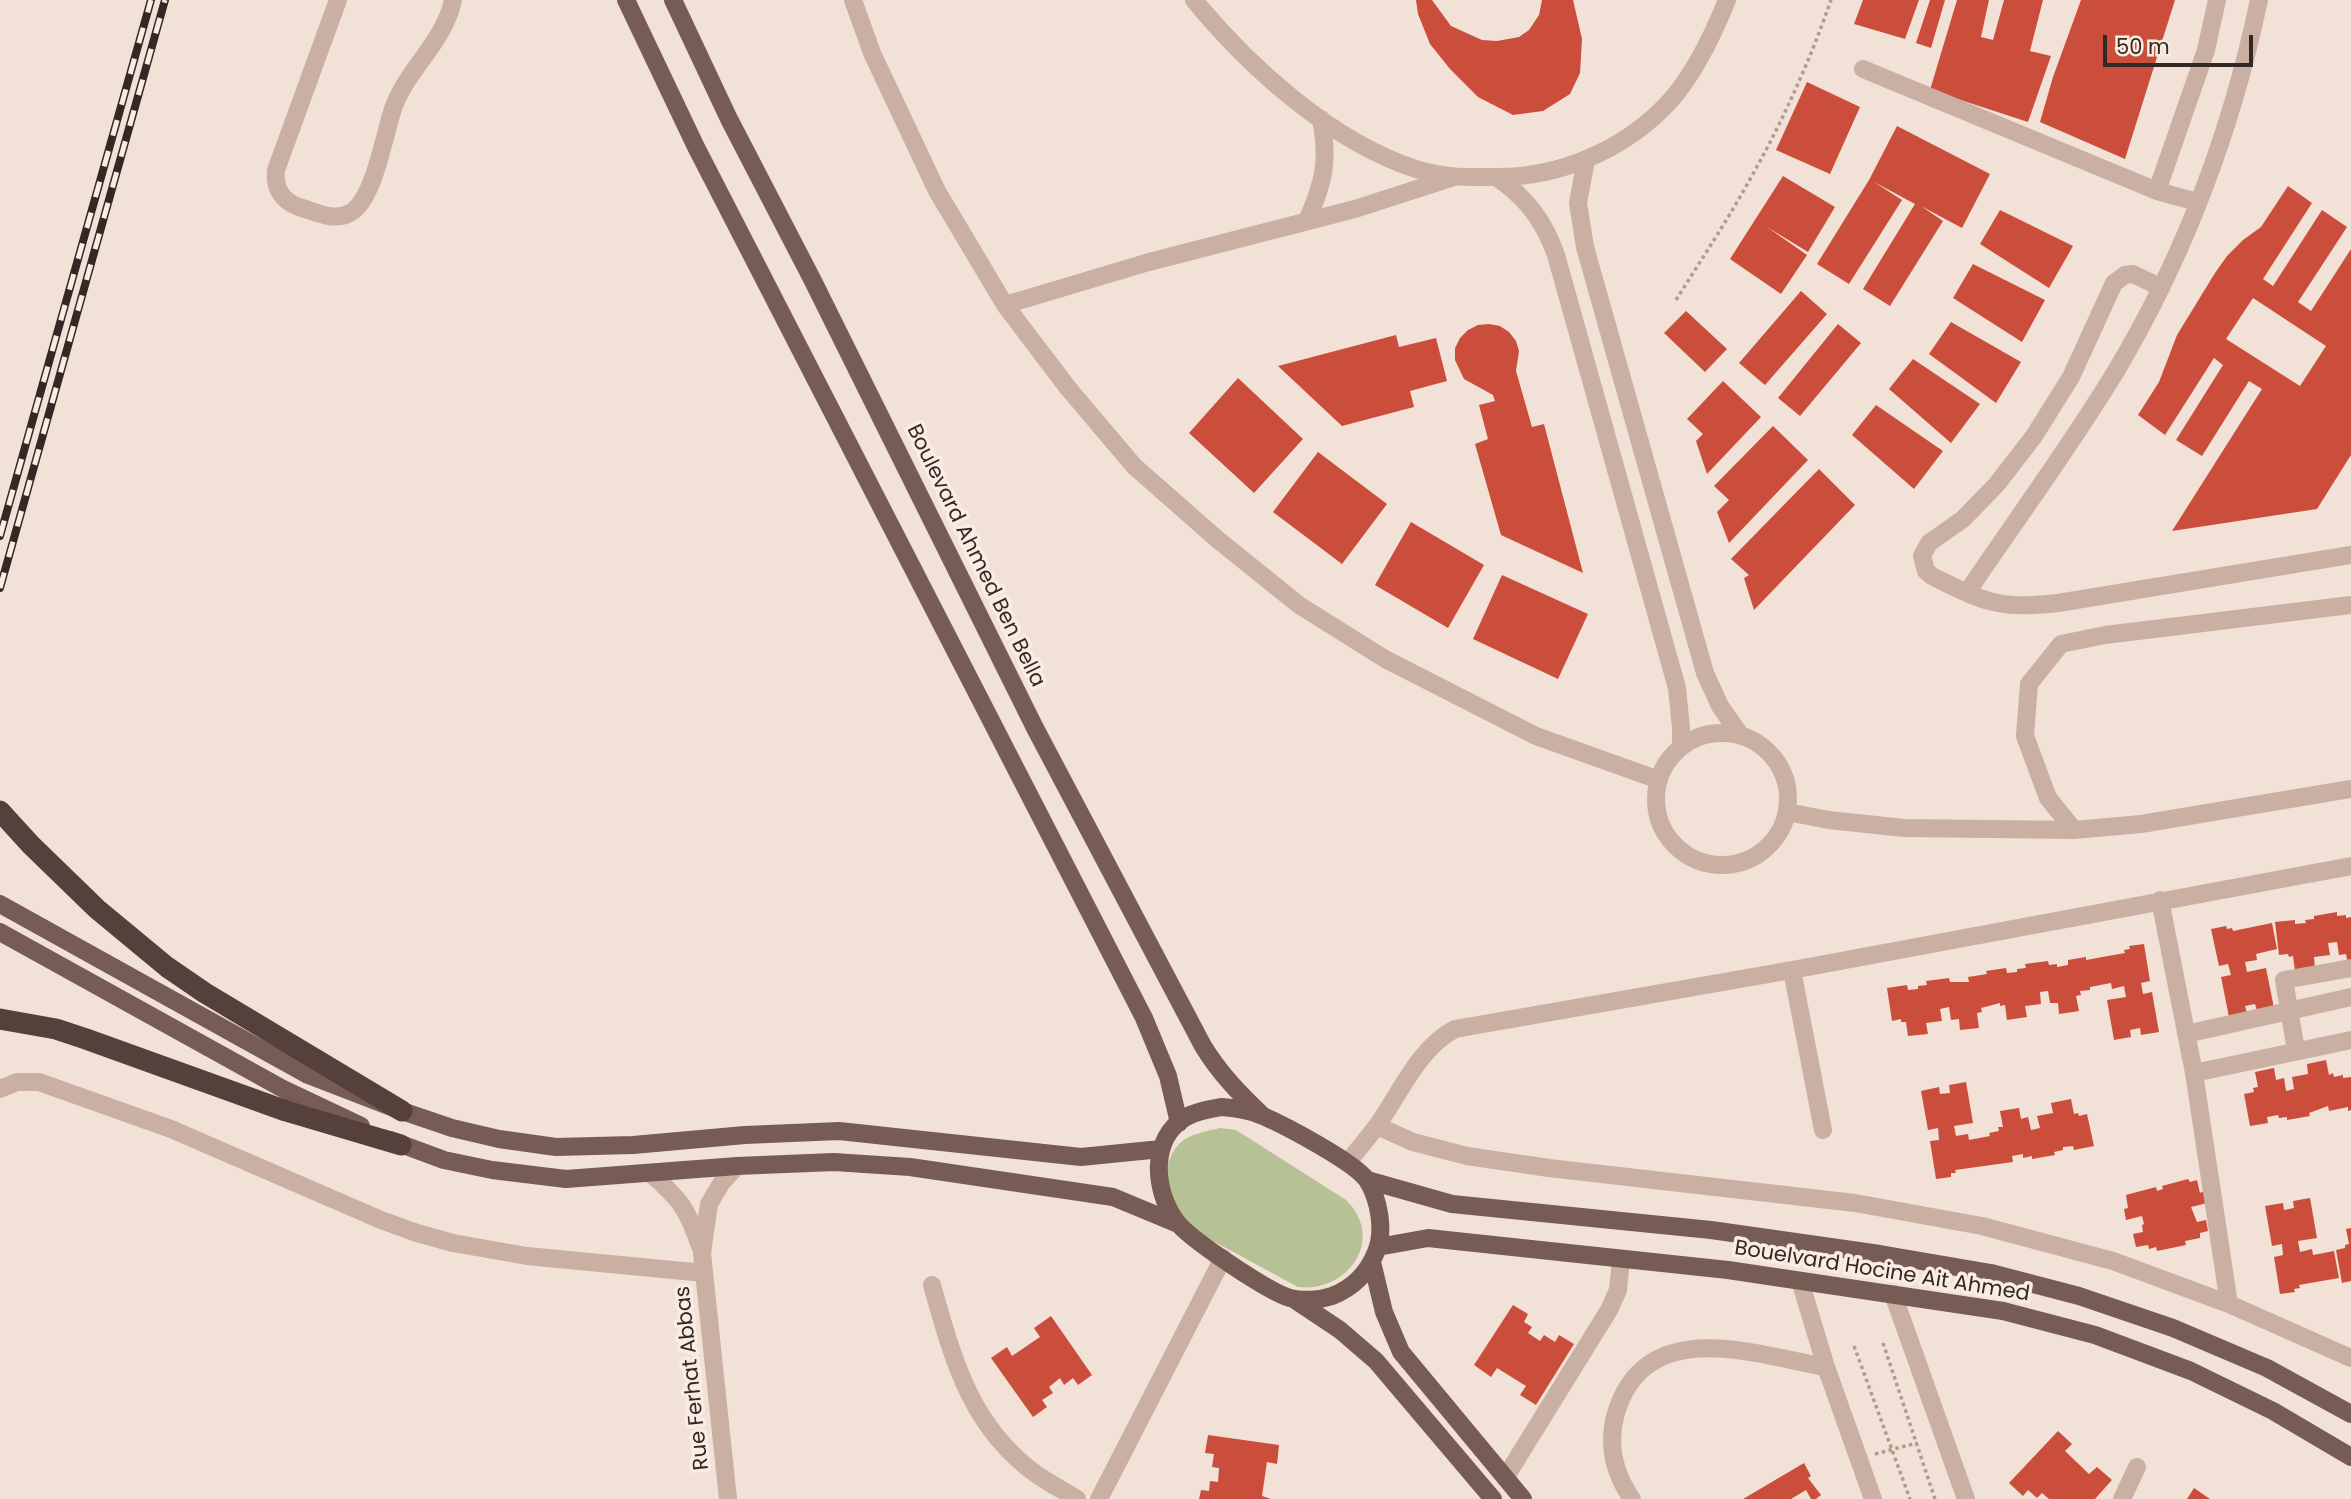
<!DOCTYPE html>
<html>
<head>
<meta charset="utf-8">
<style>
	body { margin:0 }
	#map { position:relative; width:2351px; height:1499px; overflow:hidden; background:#f2e1d6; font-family:Poppins,sans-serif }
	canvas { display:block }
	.scale { position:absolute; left:2103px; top:35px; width:150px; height:32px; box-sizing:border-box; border:4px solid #342825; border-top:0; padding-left:9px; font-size:21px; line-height:24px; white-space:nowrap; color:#342825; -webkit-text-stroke:5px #f9ece2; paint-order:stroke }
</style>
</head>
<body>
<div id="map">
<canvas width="2351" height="1499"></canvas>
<div class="scale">50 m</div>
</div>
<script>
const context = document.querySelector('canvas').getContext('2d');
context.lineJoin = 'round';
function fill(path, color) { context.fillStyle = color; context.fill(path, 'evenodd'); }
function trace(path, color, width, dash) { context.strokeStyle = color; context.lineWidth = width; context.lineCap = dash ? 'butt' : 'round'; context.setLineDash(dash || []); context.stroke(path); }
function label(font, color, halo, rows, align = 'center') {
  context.font = font + ' Poppins,sans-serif'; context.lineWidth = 7; context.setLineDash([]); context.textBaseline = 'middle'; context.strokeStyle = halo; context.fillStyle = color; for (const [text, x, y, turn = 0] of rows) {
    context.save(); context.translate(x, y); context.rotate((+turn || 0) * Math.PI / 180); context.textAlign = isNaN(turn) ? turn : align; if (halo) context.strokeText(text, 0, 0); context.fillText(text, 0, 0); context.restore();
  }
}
const green = new Path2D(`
	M1220 1128 1236 1130 1346 1200C1386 1239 1348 1293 1298 1287L1189 1228C1171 1207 1156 1168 1179 1144 1189 1134 1207 1131 1220 1128Z`);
const building = new Path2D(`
	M1416 0H1432L1451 26 1482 40 1497 41 1519 37 1529 30 1539 15 1542 0H1573L1582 39 1580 73 1570 94 1543 111 1513 115 1478 97 1450 69 1430 44 1418 14Z
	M1863 0H1919L1905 39 1854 24Z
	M1930 0H1945L1931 48 1916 43Z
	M1957 0H1989L1981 37 1993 40 2004 0H2043L2030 51 2051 56 2028 122 1930 90Z
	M2081 0H2175L2125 159 2040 122 2053 77Z
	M1807 82 1860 107 1830 174 1776 150Z
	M1897 126 1990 174 1962 228 1921 206 1943 221 1890 306 1863 289 1915 204 1874 182 1902 200 1849 284 1817 264 1869 180Z
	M1783 176 1835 207 1808 252 1767 227 1807 255 1781 294 1730 259Z
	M2288 186 2312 203 2263 279 2273 286 2322 210 2347 227 2298 302 2311 311 2351 249V455L2317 509 2172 531 2262 389 2249 381 2202 456 2176 440 2223 365 2214 358 2165 435 2138 415 2159 382 2177 335 2215 273 2227 256 2243 240 2261 227ZM2253 298 2326 346 2300 386 2226 339Z
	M2000 210 2073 246 2049 288 1980 244Z
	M1973 264 2045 300 2022 342 1953 298Z
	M1801 291 1827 314 1765 385 1739 363Z
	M1686 311 1727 349 1705 372 1664 333Z
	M1951 322 2021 362 1996 403 1929 354Z
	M1489 324 1500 326 1509 332 1516 341 1519 351 1516 371 1532 427 1544 424 1583 573 1501 535 1475 444 1488 439 1479 405 1495 401 1493 395 1464 379 1455 360V348L1460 338 1468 330 1478 325Z
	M1838 324 1861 343 1800 416 1778 398Z
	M1396 335 1399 347 1436 338 1447 381 1410 391 1414 407 1342 426 1278 366Z
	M1913 359 1980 404 1951 443 1889 389Z
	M1238 378 1303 439 1254 493 1189 433Z
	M1723 381 1761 417 1707 474 1696 441 1703 434 1687 419Z
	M1876 405 1943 451 1914 489 1852 435Z
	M1773 426 1808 460 1729 543 1717 512 1729 500 1714 486Z
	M1318 452 1387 504 1342 564 1273 512Z
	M1819 469 1855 505 1754 610 1744 578 1749 575 1731 559Z
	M1411 522 1484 565 1448 628 1375 585Z
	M1502 575 1588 614 1558 679 1473 639Z
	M2337 912V916L2346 915V918L2351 917V964L2348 965 2346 954 2339 955 2337 942 2328 943 2330 955 2314 957 2315 968 2295 971 2293 956 2289 957 2288 954 2279 955 2275 922 2295 920V924L2306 923 2305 920 2314 919V916Z
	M2272 923 2277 949 2256 954 2257 960 2245 962 2247 972 2266 968 2274 1008 2257 1011 2255 1004 2245 1006 2247 1013 2229 1017 2221 977 2231 975 2228 964 2219 966 2211 929 2226 926 2227 929 2232 928 2233 931Z
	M2144 944 2150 981 2141 983 2143 994 2152 992 2159 1032 2141 1035 2140 1028 2130 1030 2131 1037 2114 1040 2107 1000 2126 997 2124 986 2112 989 2111 983 2090 987V990L2080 991 2081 995 2076 996 2079 1011 2059 1014 2058 1003H2050L2048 991 2040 992 2041 1004 2025 1006 2027 1017 2007 1020 2005 1005 2000 1006V1003L1981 1008 1982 1012 1977 1013 1979 1028 1960 1030 1959 1019 1951 1020 1949 1007 1940 1009 1942 1021 1926 1023 1928 1034 1908 1036 1906 1022H1901V1019L1892 1021 1887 988 1907 985 1908 990 1918 989V986L1927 985 1926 981 1949 978 1950 982H1969L1968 977 1987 974 1986 971 2006 968 2007 973 2017 972V969L2026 968 2025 964 2048 961 2049 965 2057 964V967L2068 965V960L2086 957V960L2125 953 2124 950 2130 949 2129 946Z
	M2326 1060 2329 1075 2333 1073 2334 1077 2343 1075V1078L2351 1077V1110L2348 1111V1107L2329 1111 2328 1106 2309 1113 2310 1116 2287 1120V1117L2279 1118 2278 1115 2267 1117 2268 1123 2250 1126 2244 1094 2254 1092 2253 1088 2258 1087 2255 1072 2274 1068 2276 1080 2284 1078 2286 1091 2294 1089 2292 1077 2308 1074 2307 1064Z
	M1966 1082 1973 1123 1954 1126 1956 1136 1968 1134 1969 1140 1990 1136 1989 1133 1999 1131 1998 1127H2003L2000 1111 2019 1108 2021 1119 2028 1117 2031 1130 2040 1128 2037 1116 2053 1113 2051 1103 2071 1099 2074 1114 2078 1113 2079 1116 2087 1114 2094 1146 2074 1150 2073 1146 2063 1147V1150L2054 1152 2055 1155 2032 1159V1156L2023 1158V1154L2012 1156 2013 1162 1955 1170 1956 1173H1951V1177L1936 1179 1930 1141 1939 1140 1938 1128 1928 1130 1921 1091 1939 1087 1940 1094 1950 1093 1949 1085Z
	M2188 1179 2190 1182 2197 1180 2200 1193 2204 1191 2207 1203 2191 1207 2197 1222 2206 1220 2208 1231 2200 1233V1238L2185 1241 2186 1245 2157 1251 2156 1247 2149 1249 2148 1245 2136 1247 2133 1234 2143 1232 2142 1225 2144 1224 2142 1216 2126 1220 2124 1209 2128 1208 2126 1195 2156 1187 2157 1191 2163 1189 2162 1186Z
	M2310 1198 2317 1238 2298 1241 2300 1252 2312 1249 2313 1255 2334 1251 2339 1278 2299 1285 2300 1288 2294 1289 2295 1292 2280 1294 2274 1257 2283 1255 2282 1244 2272 1246 2265 1206 2283 1203 2284 1210 2294 1208 2293 1201Z
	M2351 1228V1281L2342 1283 2336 1250 2345 1248V1245L2349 1244 2346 1229Z
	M1513 1305 1528 1314 1524 1322 1532 1327 1528 1333 1540 1341 1544 1335 1555 1342 1559 1335 1574 1344 1536 1405 1520 1395 1526 1386 1497 1368 1491 1377 1474 1365Z
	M1051 1316 1092 1375 1078 1385 1073 1378 1064 1385 1060 1378 1049 1387 1053 1393 1042 1400 1047 1407 1033 1417 991 1358 1007 1347 1012 1356 1040 1337 1034 1328Z
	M2058 1431 2072 1444 2065 1451 2089 1474 2097 1467 2112 1480 2095 1499H2049L2042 1493 2037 1498 2028 1490 2023 1496 2009 1483Z
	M1208 1435 1279 1445 1277 1464 1267 1462 1262 1496 1271 1499H1199L1201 1490 1209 1491 1210 1481 1218 1482 1219 1468 1212 1467 1214 1454 1205 1453Z
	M1804 1463 1811 1476 1808 1478 1821 1495 1816 1499H1811L1806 1490 1791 1499H1743Z
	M2194 1488 2210 1499H2187Z`);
const path = new Path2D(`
	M1676 300C1701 260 1727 221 1749 181 1782 123 1809 63 1831 0
	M1883 1343 1935 1499
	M1854 1346 1910 1499
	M1875 1454 1917 1443`);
const minor = new Path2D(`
	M338 0 276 170C274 188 282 201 299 207 316 212 333 222 350 213 375 199 384 133 394 106 409 67 444 42 453 0
	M853 0 872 53 937 191 1005 305 1068 388 1134 466 1217 539 1299 605 1385 659 1536 736 1659 780
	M1194 0C1249 67 1332 142 1416 169 1446 178 1464 177 1494 177 1559 178 1625 150 1670 101 1695 73 1713 35 1727 0
	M1863 69 2157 191 2197 202
	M1586 160 1578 203 1585 247 1705 673 1720 706 1741 736
	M1496 177C1526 197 1544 221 1556 255L1677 688 1681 728V747
	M2157 191 2206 50 2217 0
	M1307 221C1324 181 1329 162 1321 119
	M2160 287 2133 274 2125 275 2114 283 2071 377 2034 436 1997 484 1963 519 1929 543 1922 556 1926 571 1932 576C1952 586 1976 599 1998 603 2017 607 2038 605 2058 603L2351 555
	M1005 305 1149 262 1355 209 1451 178
	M1968 591C2017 518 2070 447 2116 371 2184 257 2232 129 2259 0
	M1656 799a66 66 0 1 1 132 0a66 66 0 1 1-132 0Z
	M1787 812 1829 820 1904 828 2074 830 2141 824 2351 789
	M2074 830 2048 798 2025 736 2029 684 2061 644 2105 635 2351 605
	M2160 900 2194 1073 2229 1304
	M1792 970 1823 1130
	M2186 1034 2351 997
	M2296 1050 2284 980 2351 968
	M2194 1073 2351 1040
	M0 1089 17 1082H39L171 1129 381 1220 417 1233 453 1243 527 1256 704 1273
	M1377 1126 1413 1142 1467 1156 1549 1168 1855 1203 1982 1226 2113 1261 2229 1304 2351 1358
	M1348 1162C1358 1149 1369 1137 1379 1123 1401 1091 1420 1047 1455 1029L1792 970 2351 866
	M650 1173C680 1199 687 1208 700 1246
	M1800 1281 1826 1367 1873 1499
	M932 1285C953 1359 970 1426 1036 1474 1049 1483 1064 1491 1077 1499
	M1893 1294 1966 1499
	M1505 1478 1609 1310 1618 1290 1621 1259
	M728 1499 702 1253 709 1204 722 1182 737 1166
	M1099 1499 1223 1258
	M1632 1499C1614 1473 1607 1444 1616 1413 1646 1315 1752 1354 1826 1367
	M2122 1499 2137 1467`);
const major = new Path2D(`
	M626 0 696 147 1144 1018 1168 1076 1179 1123
	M673 0 729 119 812 279 1035 728 1203 1046C1220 1074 1240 1094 1263 1116
	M0 904 306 1074 402 1111 452 1128 499 1139 556 1147 633 1145 745 1135 839 1131 1081 1157 1161 1149
	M0 932 285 1090 361 1126
	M1222 1107C1236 1108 1250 1110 1263 1116 1286 1126 1354 1162 1367 1180 1379 1199 1385 1231 1376 1252 1368 1272 1353 1288 1332 1296 1320 1300 1303 1301 1290 1298 1269 1292 1189 1239 1176 1221 1154 1191 1149 1139 1186 1117 1197 1111 1210 1109 1222 1107Z
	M390 1140 444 1160 492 1170 566 1179 737 1166 834 1162 910 1167 1113 1197 1178 1224
	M1367 1180 1452 1204 1711 1230 1880 1254 1991 1273 2079 1296 2173 1328 2267 1368 2351 1414
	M1378 1247 1428 1238 1728 1270 2003 1311 2095 1335 2191 1371 2273 1411 2351 1457
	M1372 1262 1384 1312 1401 1352 1523 1499
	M1295 1300 1340 1330 1376 1361 1493 1499`);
const highway = new Path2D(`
	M0 811 31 845 97 909 167 967 205 993 402 1111
	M0 1019 56 1029 86 1039 286 1111 401 1145`);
const rail = new Path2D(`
	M0 536 151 0
	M0 588 165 0`);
const streetNames = [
	["Boulevard Ahmed Ben Bella",975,556,64],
	["Bouelvard Hocine Ait Ahmed",1882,1272,9],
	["Rue Ferhat Abbas",693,1378,-96]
];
fill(green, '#b7c196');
fill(building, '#cb4d3b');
trace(path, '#b5998c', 3.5, [3.5, 3.5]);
trace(minor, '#cab0a2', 18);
trace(major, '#775c55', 18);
trace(highway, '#55403b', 21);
trace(rail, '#342825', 8);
trace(rail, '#f9ece2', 5, [16]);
label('21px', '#342825', '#f9ece2', streetNames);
</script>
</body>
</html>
